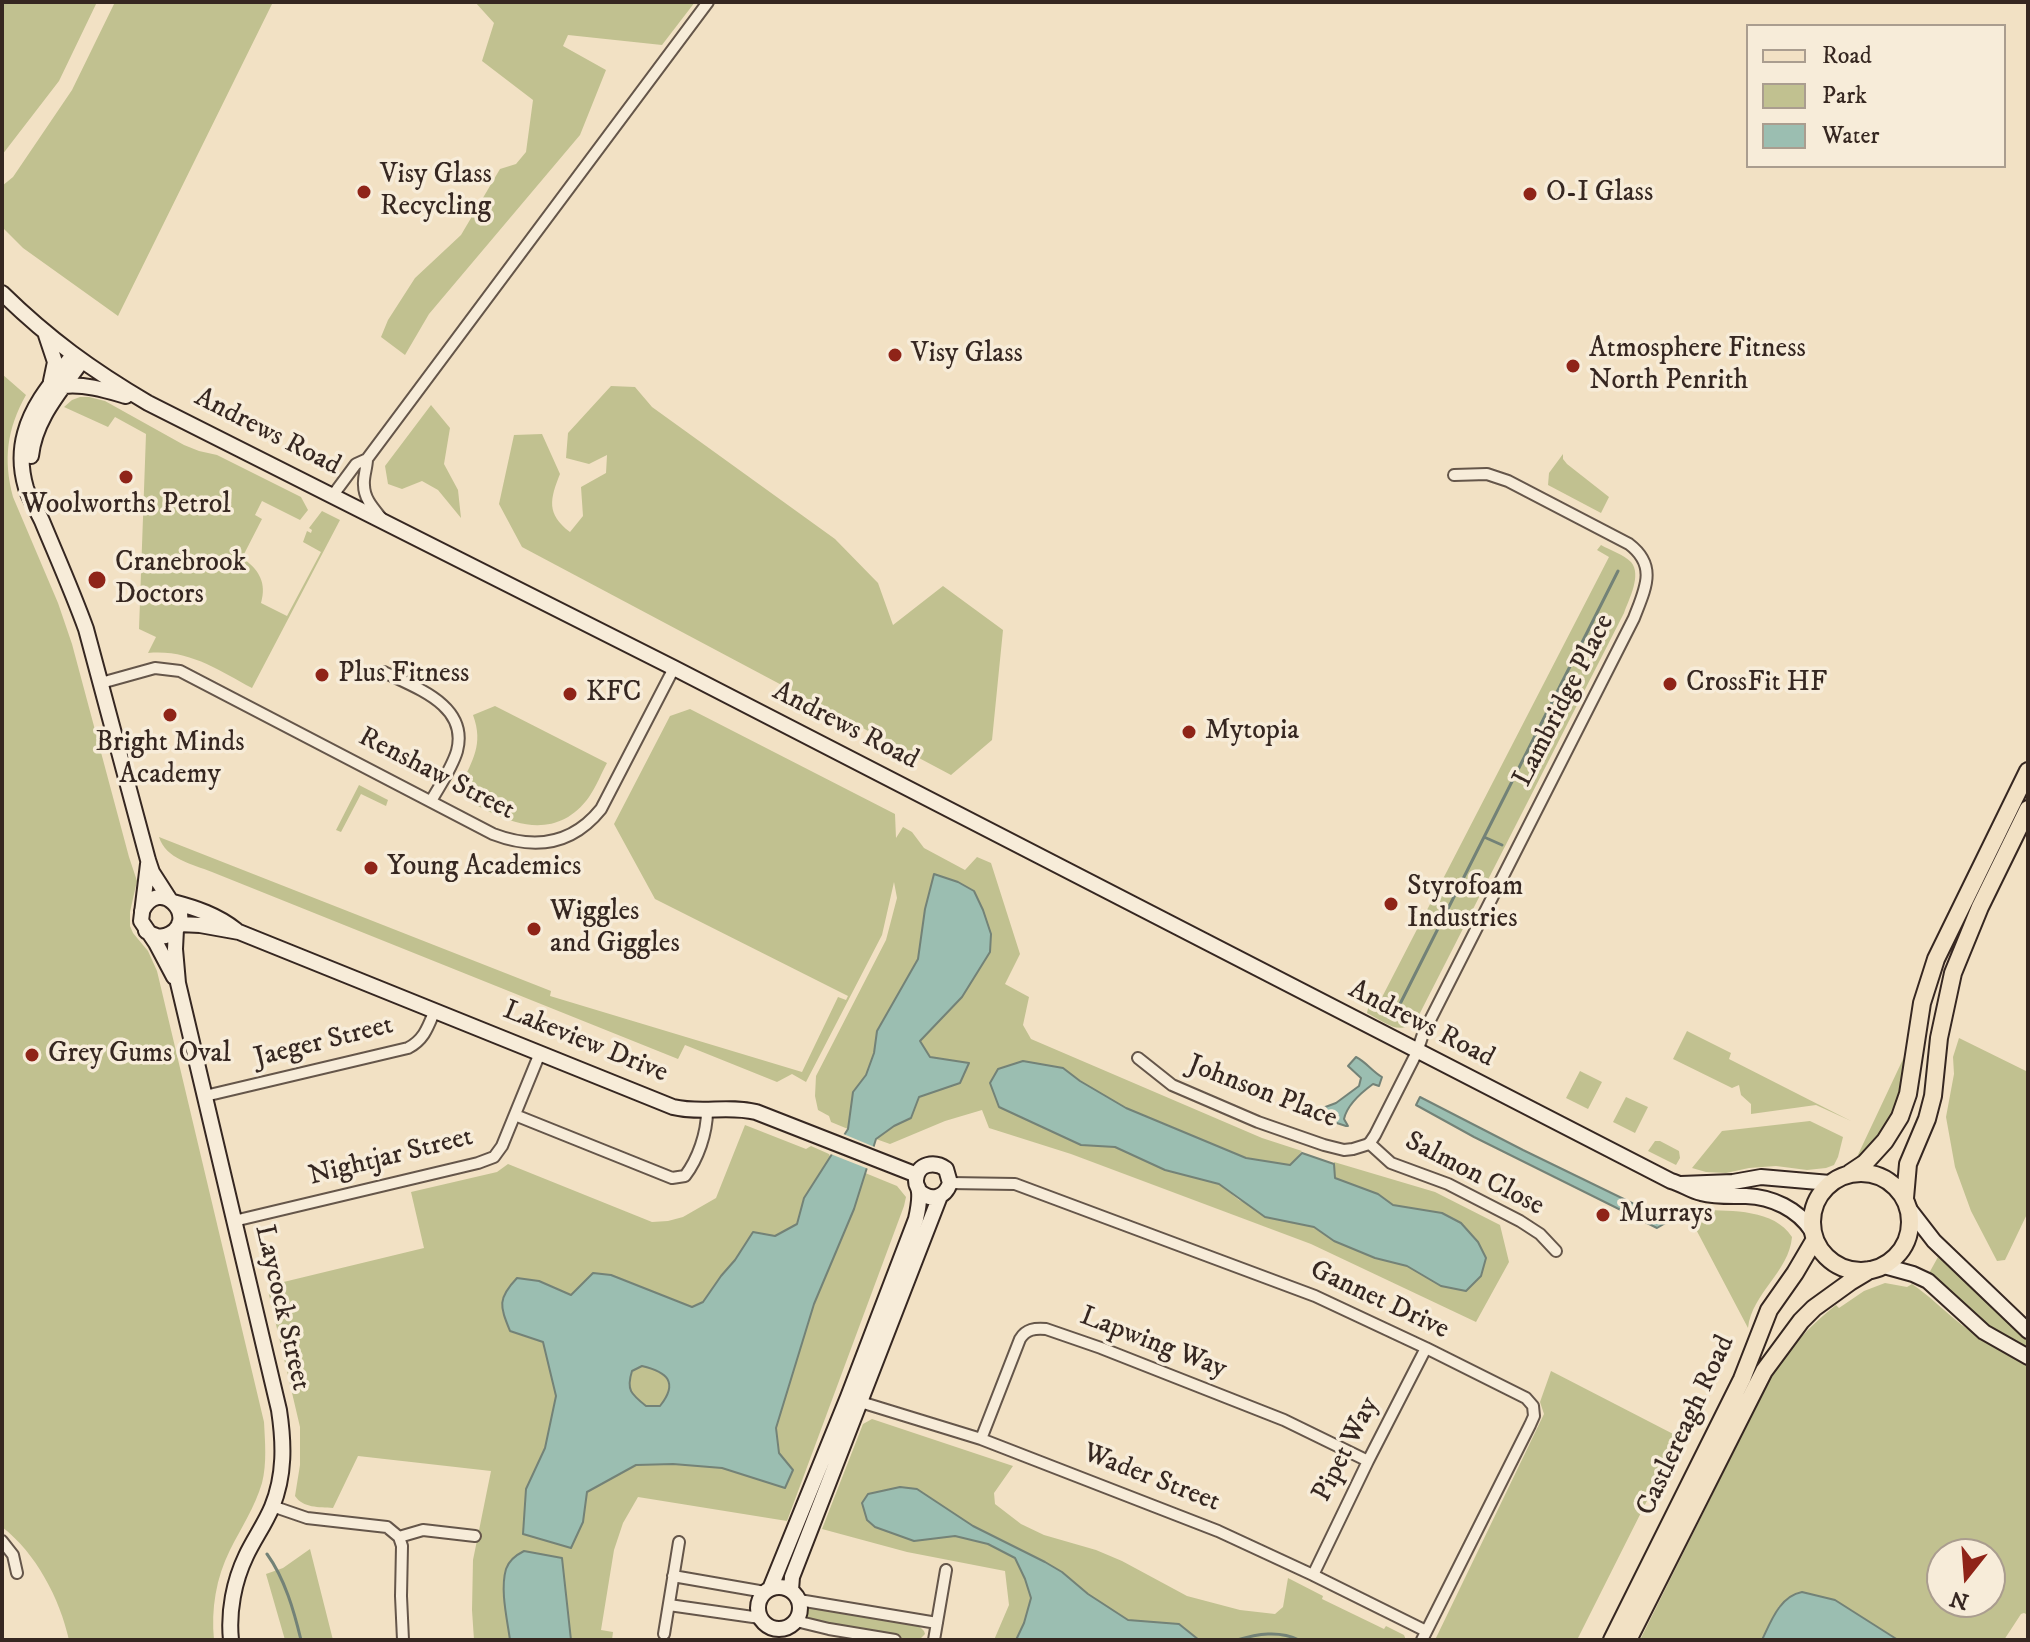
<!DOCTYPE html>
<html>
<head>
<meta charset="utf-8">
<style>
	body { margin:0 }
	#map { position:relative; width:2030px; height:1642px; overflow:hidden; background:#f2e1c4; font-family:"IM FELL DW Pica",serif }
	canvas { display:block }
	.frame { position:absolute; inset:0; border:4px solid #362721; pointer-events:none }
	.legend { position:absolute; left:1746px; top:24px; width:260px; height:144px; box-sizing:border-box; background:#f7ecd9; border:2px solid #aa9d8f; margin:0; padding:10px 14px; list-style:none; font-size:24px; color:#362721 }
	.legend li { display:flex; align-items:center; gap:16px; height:40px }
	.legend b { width:40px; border:2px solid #aa9d8f }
	.north { position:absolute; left:1926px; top:1538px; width:80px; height:80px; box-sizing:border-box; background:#f7ecd9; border:2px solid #aa9d8f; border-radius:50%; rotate:197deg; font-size:22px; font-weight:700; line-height:32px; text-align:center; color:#362721 }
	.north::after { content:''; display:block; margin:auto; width:28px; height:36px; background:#8f2418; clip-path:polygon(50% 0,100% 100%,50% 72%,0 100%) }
</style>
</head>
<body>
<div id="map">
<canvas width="2030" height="1642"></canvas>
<div class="frame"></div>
<ul class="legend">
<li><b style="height:10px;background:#f2e1c4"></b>Road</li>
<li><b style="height:22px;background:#c1c190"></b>Park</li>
<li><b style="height:22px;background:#9bbeb1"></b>Water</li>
</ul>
<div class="north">N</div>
</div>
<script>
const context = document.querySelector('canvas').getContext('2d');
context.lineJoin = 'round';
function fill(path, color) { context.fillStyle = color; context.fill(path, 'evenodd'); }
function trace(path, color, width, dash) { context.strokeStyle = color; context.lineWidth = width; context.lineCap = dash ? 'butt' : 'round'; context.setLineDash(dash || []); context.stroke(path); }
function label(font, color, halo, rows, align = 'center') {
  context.font = font + ' "IM FELL DW Pica",serif'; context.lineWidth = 7; context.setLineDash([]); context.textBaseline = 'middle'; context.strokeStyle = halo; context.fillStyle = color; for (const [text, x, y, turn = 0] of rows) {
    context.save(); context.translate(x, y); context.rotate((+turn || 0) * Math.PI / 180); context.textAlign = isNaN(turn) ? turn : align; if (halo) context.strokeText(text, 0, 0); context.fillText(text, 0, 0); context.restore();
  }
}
const green = new Path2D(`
	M2 2H97L59 81 2 155Z
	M115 2H273L118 316 23 248 2 227V186L13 177 72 90Z
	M475 2H695L662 45 568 35 563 46 606 70 580 135 429 314 405 355 381 337 388 320 415 278 461 235 500 169 516 164 526 152 533 100 482 61 494 23Z
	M2 374 26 395C7 429 3 459 13 497L58 603 72 644 129 857 137 881 130 912V926L133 933 148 951 157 971 264 1422C265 1442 267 1463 262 1483 255 1507 241 1528 230 1550 216 1578 211 1609 214 1640H69C60 1599 36 1553 2 1527Z
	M611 386 635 387 652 407 835 539 878 583 893 625 943 586 1003 630 992 740 951 775 522 547 499 504 514 435 542 434 560 474C550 499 546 514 570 532L583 516 581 487 606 473 607 455 589 464 566 458 568 433Z
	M80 397H89L105 401 184 445 199 451 217 455 301 497 308 510 300 520 262 501 255 515 262 519 242 558C259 569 267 583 261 603L287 616 321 552 303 542 307 531 311 533 312 530 309 528 322 511 340 520 252 688C218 670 189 649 148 653L156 637 139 629 146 434 115 417 108 427 64 407 72 400Z
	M431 405 450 428 444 464 458 490 461 518 438 490 422 481 402 489 388 484 385 466Z
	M1563 454V459L1567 464 1609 497 1601 513 1548 485 1549 473Z
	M1601 545C1610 550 1624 555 1631 562 1642 575 1629 599 1624 613L1420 1013C1404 1040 1388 1024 1367 1013L1370 999 1379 1003 1609 557 1597 550Z
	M495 706 607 763C601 774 596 787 589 797 563 833 527 830 492 813 482 808 472 804 464 797L461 786C472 760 484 745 473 715Z
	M690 709 895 814 896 838 903 827 912 832 924 848 965 870 977 857 991 863 1020 954 1005 984 1029 997 1023 1025 1031 1039 1262 1138 1302 1151 1290 1165 1246 1158 1180 1132 1126 1108 1080 1081 1063 1068 1080 1145 1115 1147 1165 1170 1219 1184 1239 1200 1294 1222 1314 1227 1334 1241 1375 1258 1407 1266 1441 1286 1461 1223 1442 1213 1393 1205 1378 1194 1335 1178 1334 1164V1162L1435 1192 1500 1225 1509 1262 1476 1322 1311 1244 1071 1154 989 1128 982 1110 945 1121 890 1144 876 1139 894 1126 911 1118 919 1097 960 1083 968 1063 930 1057 920 1041 962 997 991 934 983 910 974 891 925 909 918 959 877 1031 874 1053 866 1075 853 1092 848 1129 831 1122 829 1116 818 1110 815 1096 816 1076 886 940 897 898 894 882 882 935 806 1082 792 1074 777 1082 685 1045 678 1059 212 872C192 864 166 859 159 837L551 991 550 996 802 1072 838 997 846 1000 848 996 655 899 614 824 670 716Z
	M359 785 388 800 386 806 361 794 341 832 336 830Z
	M1687 1031 1731 1053 1729 1059 1851 1121 1816 1105 1751 1114V1104L1741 1095 1739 1085 1732 1088 1673 1059Z
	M1959 1038 2028 1072V1212L2005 1260 1997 1261 1971 1211 1955 1167 1946 1117 1954 1074 1953 1057Z
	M1904 1057C1902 1104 1891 1127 1856 1159Z
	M1580 1071 1602 1082 1588 1109 1566 1098Z
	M1626 1097 1648 1107 1635 1133 1613 1122Z
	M1810 1121 1843 1137 1838 1157 1834 1165 1826 1168 1807 1170 1776 1166 1749 1168 1726 1173 1706 1172 1692 1168 1722 1131Z
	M745 1125 806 1149 811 1146 829 1154 831 1159 897 1186 906 1197 904 1206 787 1521 638 1497 623 1523 614 1550 601 1630 613 1632 612 1640H474L472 1610 473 1560 491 1471 358 1456 333 1508C319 1507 303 1508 295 1496L300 1465V1427L267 1286 424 1248 411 1192 497 1172 508 1164 652 1222 668 1221 683 1217 716 1198Z
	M1655 1141H1660L1679 1151 1680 1158 1676 1165 1648 1151Z
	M1703 1210C1732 1211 1774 1209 1792 1237 1789 1272 1752 1293 1748 1328L1690 1218 1687 1216 1686 1214 1699 1213Z
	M1938 1257 2028 1337V1352L1993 1332 1928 1275Z
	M1885 1283 1907 1287 1912 1284C1930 1296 1945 1312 1962 1325 1983 1340 2005 1353 2028 1365V1615L2024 1613 2021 1614 2004 1640H1898L1866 1621 1852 1610 1779 1606 1762 1640H1640L1774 1371C1792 1345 1811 1325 1836 1305L1839 1308 1864 1291ZM1942 1554H1990V1602H1942Z
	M1551 1371 1679 1437 1577 1640H1435L1544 1414 1540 1402Z
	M872 1419 1013 1466 994 1493 995 1504 1021 1524 1044 1535 1096 1550 1122 1561 1187 1596 1240 1610 1275 1614 1283 1607 1288 1578 1323 1596 1322 1599 1384 1629 1386 1626 1404 1635 1406 1640H1199L1179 1624 1128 1620 1088 1594 1062 1572 1045 1562 973 1526 917 1489 914 1541 955 1536 988 1544 1016 1558 1025 1579 1031 1598 1024 1623 1016 1640H994L1009 1605 1005 1571 907 1552 822 1529 863 1424Z
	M310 1549 333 1640H285L266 1574 283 1568Z
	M806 1607 919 1626 924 1631 925 1634 920 1639 912 1640 803 1620Z`);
const water = new Path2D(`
	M934 874 958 882 974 891 983 910 991 934 990 952 962 997 920 1041 930 1057 969 1063 960 1083 919 1097 911 1118 894 1126 876 1139 854 1209 814 1304 776 1428 779 1453 793 1470 785 1488 722 1468 673 1464 636 1465 587 1492 583 1522 571 1548 523 1534 526 1489 545 1448 556 1396 543 1342 510 1331C500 1306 497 1299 517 1278L539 1281 571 1295 593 1273 611 1275 692 1307 703 1302 721 1276 735 1260 753 1232 775 1236 797 1224 804 1198 848 1129 853 1092 866 1075 874 1053 877 1031 918 959 925 909ZM642 1366C667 1372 679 1382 660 1406H646C631 1394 626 1390 632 1371Z
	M1356 1057C1366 1062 1372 1071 1382 1077L1379 1086 1373 1084C1362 1092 1347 1105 1344 1119L1348 1126H1346L1315 1116 1320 1109 1336 1103 1359 1086 1361 1078 1348 1066Z
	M1023 1061 1063 1068 1080 1081 1126 1108 1246 1158 1290 1165 1302 1153 1334 1164 1335 1178 1378 1194 1393 1205 1442 1213 1461 1223 1478 1242 1486 1258 1481 1276 1466 1291 1441 1286 1407 1266 1375 1258 1334 1241 1314 1227 1265 1217 1219 1184 1165 1170 1115 1147 1081 1145 999 1107 990 1083 998 1069Z
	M1420 1097 1523 1150 1669 1221 1657 1228 1474 1137 1416 1105Z
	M900 1487 917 1489 973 1526 1045 1562 1062 1572 1088 1594 1128 1620 1179 1624 1199 1640H1016L1024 1623 1031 1598 1025 1579 1015 1558 988 1544 955 1536 914 1541 875 1527 867 1520 862 1503 868 1494Z
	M524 1551 562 1558 571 1640H510C507 1618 500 1590 506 1569 509 1560 516 1555 524 1551Z
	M1802 1592 1835 1600 1898 1640H1762C1771 1621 1780 1596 1802 1592Z`);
const pier = new Path2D(`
	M841 1133 877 1148 871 1170 828 1153Z`);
const stream = new Path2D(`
	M1562 684 1580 693
	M1484 837 1502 845
	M1399 1006 1618 571
	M267 1554C285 1579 294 1611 301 1640
	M1237 1640C1257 1634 1279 1630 1299 1640`);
const street = new Path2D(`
	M367 459C367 468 363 477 364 485 364 499 374 509 382 519
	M333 495 356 464 367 459 708 2
	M384 672C416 688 469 705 457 751 452 768 440 785 431 801
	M101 683 155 668 180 671 493 834C535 850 572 845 601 809L674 668
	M1138 1058 1172 1085 1258 1122 1324 1145 1344 1150 1353 1149 1369 1144 1375 1135 1417 1052 1423 1034 1634 618C1645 589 1658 566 1629 544L1508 481 1487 474 1454 475
	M205 1096 408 1048C424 1040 428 1027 435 1010
	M515 1115 672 1178 685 1176C698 1159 707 1133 707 1111
	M1369 1143 1391 1163 1448 1184 1520 1221 1540 1234 1556 1251
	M950 1183 1015 1184 1315 1296 1426 1348 1526 1398 1533 1406 1534 1416 1530 1425 1422 1640
	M234 1221 478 1163 494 1157 502 1146 540 1053
	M854 1400 981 1439 1218 1531 1313 1575 1426 1631
	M981 1439 1020 1339C1026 1329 1035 1328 1046 1329L1101 1348 1284 1420 1368 1461
	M272 1506 307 1518 387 1527 399 1537 402 1546 401 1596 403 1640
	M399 1537 423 1530 475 1536
	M2 1541 13 1555 17 1573
	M1313 1575 1368 1461 1426 1348
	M673 1576 765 1592
	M799 1600 937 1623
	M669 1605 760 1618
	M796 1621 829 1629 895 1640
	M664 1634 679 1542
	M934 1640 946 1570`);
const secondary = new Path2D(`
	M2 293C49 339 92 370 148 403L674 668 1671 1181C1682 1184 1691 1191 1701 1193 1716 1197 1731 1196 1746 1196 1772 1197 1798 1209 1812 1231
	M46 335 55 362 51 381
	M73 355C54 380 33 403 25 433 20 451 21 471 26 488 30 500 37 510 42 521 57 557 73 593 86 629L148 860 152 872 170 900
	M64 386C86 384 105 390 126 396
	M31 456C35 419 60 392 81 362
	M148 864 141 921 156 943 174 977
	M173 902C196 908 217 915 236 930
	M142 911C160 875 199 918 170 934 161 939 154 936 146 931
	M179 924 200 925 239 932 673 1107C702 1114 727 1105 756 1112L917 1175
	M176 929 175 949 178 983 279 1410C284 1443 285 1475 272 1507 265 1524 254 1539 246 1556 234 1581 228 1612 231 1640
	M1681 1184 1733 1182 1761 1177 1830 1183
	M1910 1210 1934 1241 2028 1331
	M1884 1266 1913 1274 1928 1281 1984 1332 2028 1357
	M758 1608a21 21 0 1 1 42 0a21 21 0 1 1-42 0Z
	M770 1589 848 1397 916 1219C918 1210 920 1201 919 1192 918 1184 916 1188 916 1180 917 1163 935 1161 946 1169L950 1183C945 1198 931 1202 919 1191
	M791 1590 792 1577 940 1196`);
const primary = new Path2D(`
	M1812 1222a49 49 0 1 1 98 0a49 49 0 1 1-98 0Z
	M1850 1173 1865 1163 1885 1141 1900 1117 1908 1094 1922 1003 1936 959 2028 771
	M1905 1198 1908 1164 1927 1119 1933 1096 1939 1038 1953 973 1980 907 2028 809
	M1612 1640 1742 1379 1769 1310 1795 1273 1815 1239
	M1628 1640 1764 1371 1801 1321 1814 1308 1850 1282 1870 1270`);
const markers = [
	[364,192,8,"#8f2418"],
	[1530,194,8,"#8f2418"],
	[895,355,8,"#8f2418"],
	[1573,366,8,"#8f2418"],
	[126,477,8,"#8f2418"],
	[97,580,10,"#8f2418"],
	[322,675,8,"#8f2418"],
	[1670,684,8,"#8f2418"],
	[570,694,8,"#8f2418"],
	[170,715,8,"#8f2418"],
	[1189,732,8,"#8f2418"],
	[371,868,8,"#8f2418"],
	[1391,904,8,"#8f2418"],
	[534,929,8,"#8f2418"],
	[32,1055,8,"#8f2418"],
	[1603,1215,8,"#8f2418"]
];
const poiNames = [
	["Visy Glass",380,176],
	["Recycling",380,208],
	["O-I Glass",1546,194],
	["Atmosphere Fitness",1589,350],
	["North Penrith",1589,382],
	["Visy Glass",911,355],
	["Woolworths Petrol",126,506,"center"],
	["Cranebrook",115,564],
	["Doctors",115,596],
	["Plus Fitness",338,675],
	["CrossFit HF",1686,684],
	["KFC",586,694],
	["Mytopia",1205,732],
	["Bright Minds",170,744,"center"],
	["Academy",170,776,"center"],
	["Young Academics",387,868],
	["Styrofoam",1407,888],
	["Industries",1407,920],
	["Wiggles",550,913],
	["and Giggles",550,945],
	["Grey Gums Oval",48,1055],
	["Murrays",1619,1215]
];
const streetNames = [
	["Andrews Road",267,433,27],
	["Lambridge Place",1565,701,-63],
	["Andrews Road",845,727,27],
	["Renshaw Street",436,775,27],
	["Andrews Road",1421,1025,27],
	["Jaeger Street",324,1043,-14],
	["Lakeview Drive",585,1043,22],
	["Johnson Place",1262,1093,21],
	["Nightjar Street",391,1158,-14],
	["Salmon Close",1474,1175,27],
	["Gannet Drive",1379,1301,25],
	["Laycock Street",281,1308,77],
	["Lapwing Way",1153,1344,21],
	["Castlereagh Road",1687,1426,-65],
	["Pipet Way",1347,1450,-63],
	["Wader Street",1151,1479,21]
];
fill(green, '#c1c190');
fill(water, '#9bbeb1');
trace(water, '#738277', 2);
fill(pier, '#f2e1c4');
trace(stream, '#738277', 3);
trace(street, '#65564a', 14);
trace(secondary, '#362721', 18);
trace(primary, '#362721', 20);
trace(street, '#f7ecd9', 10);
trace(secondary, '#f7ecd9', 14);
trace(primary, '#f2e1c4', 16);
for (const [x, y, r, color] of markers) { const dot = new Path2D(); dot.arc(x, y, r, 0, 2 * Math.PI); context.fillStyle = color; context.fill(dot); trace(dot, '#f7ecd9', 3); }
label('28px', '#362721', '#f7ecd9', poiNames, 'left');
label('28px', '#362721', '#f7ecd9', streetNames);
</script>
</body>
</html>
